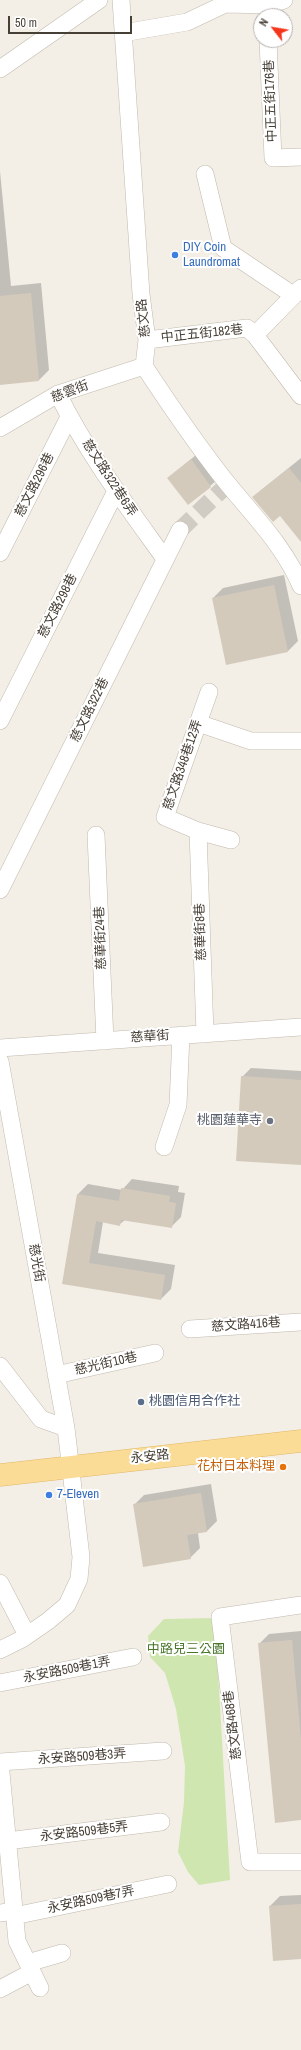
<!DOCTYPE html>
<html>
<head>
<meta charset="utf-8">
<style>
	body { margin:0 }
	#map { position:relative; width:301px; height:2050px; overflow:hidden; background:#f3efe7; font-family:"Archivo Narrow",sans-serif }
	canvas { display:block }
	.north { position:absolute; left:253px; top:8px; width:40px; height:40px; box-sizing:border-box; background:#fff; border:1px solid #b5b2af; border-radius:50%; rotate:301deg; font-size:11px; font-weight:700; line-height:16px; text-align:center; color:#463f36 }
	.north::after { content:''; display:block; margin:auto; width:14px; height:18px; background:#f4361d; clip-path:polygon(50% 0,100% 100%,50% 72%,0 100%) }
	.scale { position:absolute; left:8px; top:16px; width:124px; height:18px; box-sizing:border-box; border:2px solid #463f36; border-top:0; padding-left:5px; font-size:12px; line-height:14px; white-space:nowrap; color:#463f36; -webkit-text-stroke:3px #fff; paint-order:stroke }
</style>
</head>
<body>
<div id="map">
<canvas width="301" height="2050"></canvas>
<div class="north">N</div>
<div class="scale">50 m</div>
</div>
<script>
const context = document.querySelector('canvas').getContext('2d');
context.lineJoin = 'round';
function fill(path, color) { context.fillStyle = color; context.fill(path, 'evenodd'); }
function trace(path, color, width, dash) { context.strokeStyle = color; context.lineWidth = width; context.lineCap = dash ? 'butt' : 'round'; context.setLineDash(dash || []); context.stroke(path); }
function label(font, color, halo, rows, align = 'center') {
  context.font = font + ' "Archivo Narrow","Noto Sans TC",sans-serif'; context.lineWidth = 4; context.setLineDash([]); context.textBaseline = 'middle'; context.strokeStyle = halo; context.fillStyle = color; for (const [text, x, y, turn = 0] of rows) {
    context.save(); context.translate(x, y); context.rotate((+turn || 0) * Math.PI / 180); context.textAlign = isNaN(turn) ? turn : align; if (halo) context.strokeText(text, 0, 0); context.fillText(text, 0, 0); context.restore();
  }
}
const green = new Path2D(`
	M215 1618 230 1880 199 1885 188 1872 178 1852 184 1802 185 1766 176 1709 165 1673 150 1657 148 1636 164 1619Z`);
const shadow = new Path2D(`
	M0 171 11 286 41 283 49 370 39 380 0 384Z
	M196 455 216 481 188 504 168 478Z
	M301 458V540L260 491Z
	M284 575 298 641 288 651 213 598 223 588Z
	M251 1068 301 1071V1164L242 1077Z
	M132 1179 179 1186 178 1192 185 1193 181 1217 171 1227 125 1220 120 1224 103 1222 98 1253 175 1265 171 1289 161 1299 63 1283 78 1194 88 1184 122 1190Z
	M211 1484 217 1521 207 1531 198 1533 200 1548 190 1558 134 1505 144 1495Z
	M301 1631V1819L259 1644 269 1634Z
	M301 1895V1958L270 1906 280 1896Z`);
const building = new Path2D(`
	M31 293 39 381 0 385V296Z
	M191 459 211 487 188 505 167 478Z
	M289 468 301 483V542L280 516 273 522 252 497Z
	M274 585 288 652 226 665 212 598Z
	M241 1076 301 1080V1165L236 1161Z
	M121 1188 170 1196 169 1202 176 1203 172 1228 121 1220 120 1226 96 1221 89 1263 165 1275 161 1300 62 1284 77 1194 119 1201Z
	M201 1493 207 1532 187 1535 191 1559 143 1567 133 1504Z
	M292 1640 301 1740V1820L275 1823 258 1643Z
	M301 1904V1959L273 1961 269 1906Z`);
const minorTunnel = new Path2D(`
	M180 530 228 484`);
const minor = new Path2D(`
	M121 0 141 294 147 340 144 366C169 404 195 442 223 478 250 512 284 545 301 586
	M123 33 187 22 225 4 267 5 284 0
	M268 40 273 158 301 157
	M0 69 99 0
	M205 174 223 248 293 295
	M301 288 255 335 301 396
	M147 340 247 328 255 335
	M58 394C87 453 127 506 165 559
	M0 428 58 394 144 366
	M0 553 69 417
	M209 692 165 817 198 831 231 840
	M0 721 116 491
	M198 723 251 741H301
	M198 831 205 1034
	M96 835 105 1041
	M0 890 180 530
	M0 1048 301 1027
	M0 1061 66 1428 81 1557 79 1579 67 1605 48 1621 22 1639 0 1650
	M164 1147 178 1105 181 1035
	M190 1329 301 1322
	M0 1366 41 1419 66 1428
	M56 1375 155 1353
	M0 1583 27 1635
	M301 1605 220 1617 250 1862H301
	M0 1683 133 1657
	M0 1762 17 1941 40 1988
	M0 1762 163 1751
	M7 1841 161 1822
	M0 1913 14 1911
	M14 1916 168 1884
	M28 1963 62 1953
	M0 1989 32 1972`);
const major = new Path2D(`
	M0 1475 301 1441`);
const markers = [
	[175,255,4,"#3f7fe0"],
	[270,1121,4,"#6b7280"],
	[141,1402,4,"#5c6f8a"],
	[283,1467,4,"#e8710a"],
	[49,1495,4,"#3f7fe0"]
];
const streetNames = [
	["中正五街176巷",271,101,-92],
	["慈文路",144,318,-96],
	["中正五街182巷",202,334,-6],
	["慈雲街",70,392,-21],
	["慈文路322巷6弄",109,478,57],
	["慈文路296巷",35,485,-63],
	["慈文路298巷",58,606,-63],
	["慈文路322巷",90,710,-64],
	["慈文路348巷12弄",183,765,-71],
	["慈華街8巷",201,932,-92],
	["慈華街24巷",101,938,-92],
	["慈華街",150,1037,-4],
	["慈光街",36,1263,80],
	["慈文路416巷",246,1325,-4],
	["慈光街10巷",106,1364,-13],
	["永安路",150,1457,-6],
	["永安路509巷1弄",67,1670,-11],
	["慈文路468巷",233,1725,-97],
	["永安路509巷3弄",82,1757,-4],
	["永安路509巷5弄",84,1832,-7],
	["永安路509巷7弄",91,1900,-12]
];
const shopNames = [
	["DIY Coin",183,248],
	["Laundromat",183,263],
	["7-Eleven",57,1495]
];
const worshipNames = [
	["桃園蓮華寺",262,1121]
];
const serviceNames = [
	["桃園信用合作社",149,1402]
];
const foodNames = [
	["花村日本料理",275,1467]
];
const parkNames = [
	["中路兒三公園",186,1650]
];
fill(green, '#d0e6b0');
fill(shadow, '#0003');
fill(building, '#d4cabc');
trace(minorTunnel, '#d0ccc4', 17, [17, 8]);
trace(minor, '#c1b9ac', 18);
trace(major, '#e0b867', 23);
trace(minor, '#fff', 17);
trace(major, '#fbdc97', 22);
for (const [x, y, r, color] of markers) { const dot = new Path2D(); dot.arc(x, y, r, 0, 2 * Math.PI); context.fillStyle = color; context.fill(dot); trace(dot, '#fff', 1.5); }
label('13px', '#463f36', '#fff', streetNames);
label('13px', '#366cbe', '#fff', shopNames, 'left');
label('13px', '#5b616d', '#fff', worshipNames, 'right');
label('13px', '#4e5e75', '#fff', serviceNames, 'left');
label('13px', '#c56008', '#fff', foodNames, 'right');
label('13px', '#4a762b', '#fff', parkNames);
</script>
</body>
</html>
